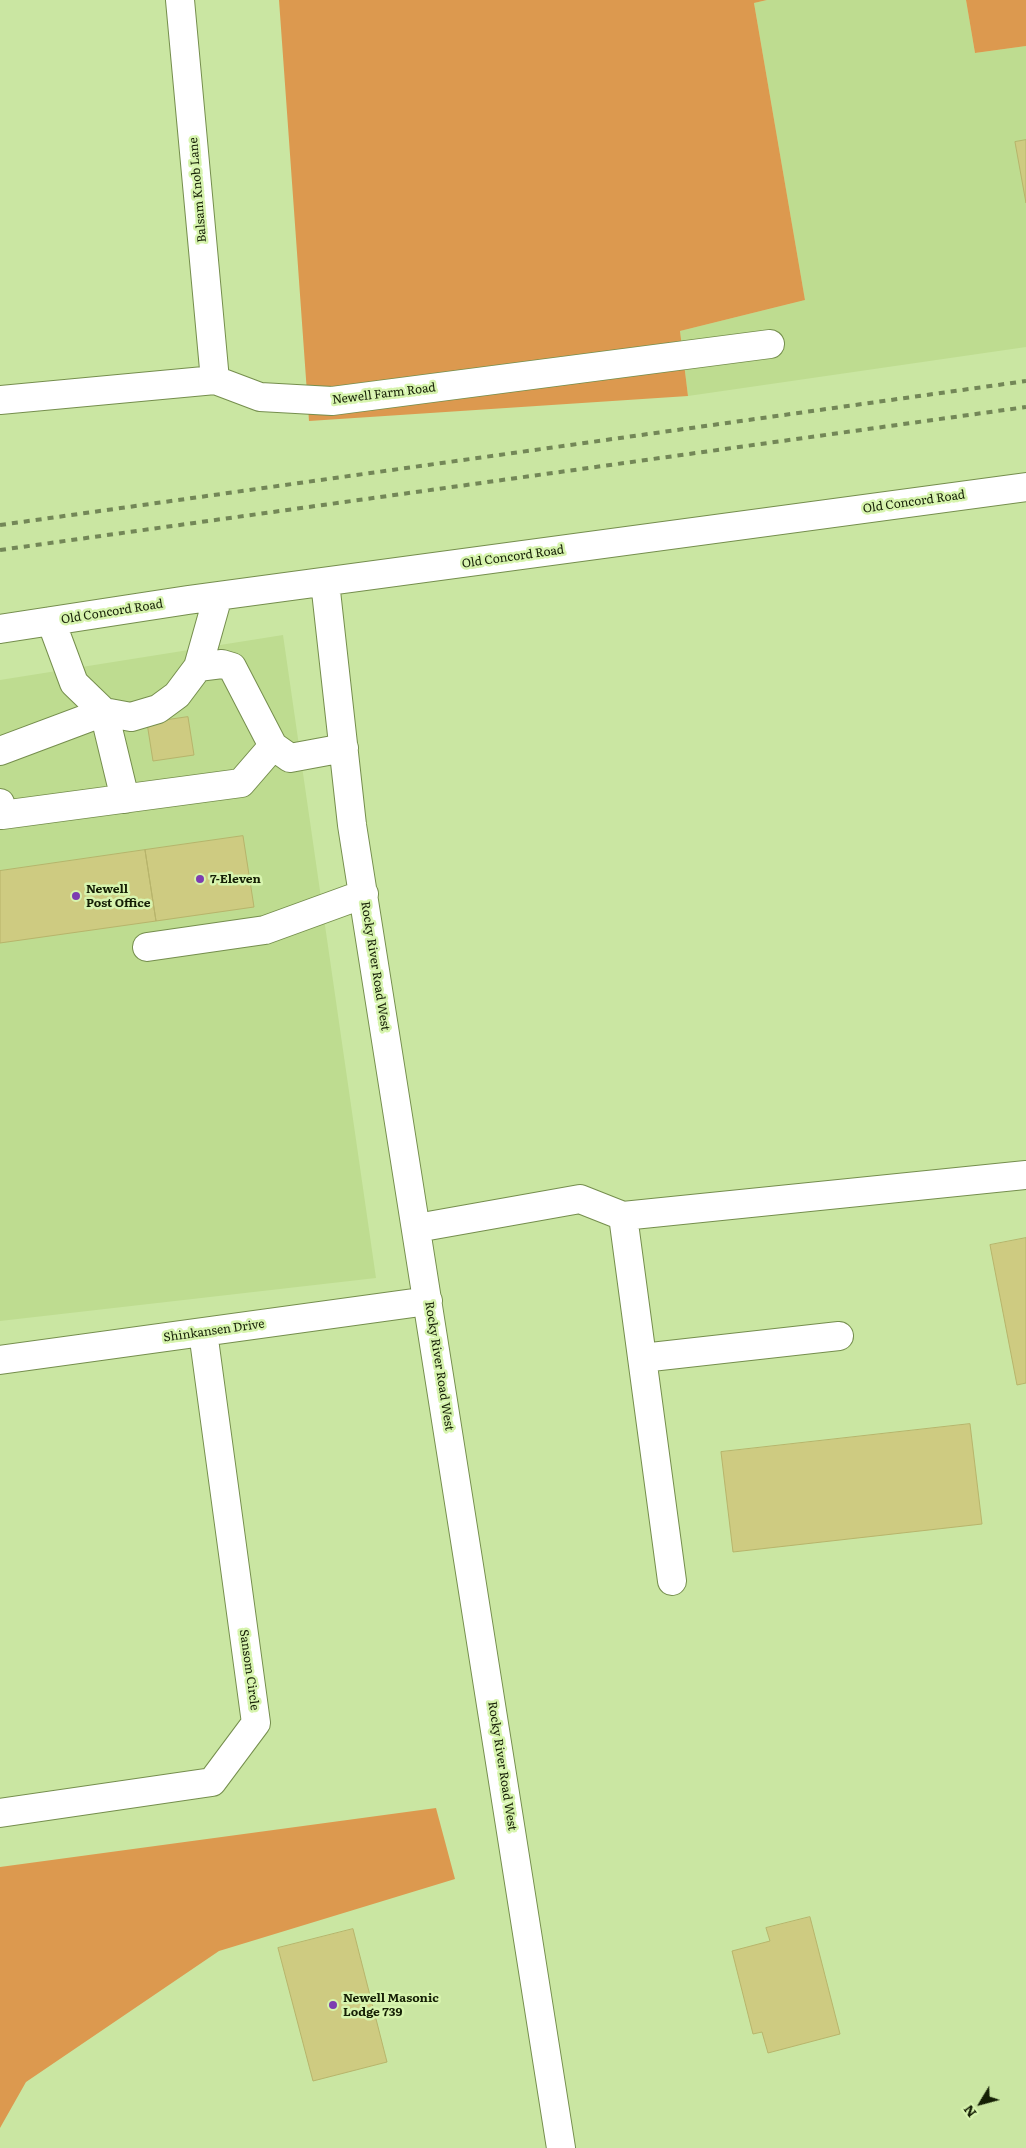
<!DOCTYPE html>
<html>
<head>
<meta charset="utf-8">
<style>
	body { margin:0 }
	#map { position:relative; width:1026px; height:2148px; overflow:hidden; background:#cae6a2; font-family:Literata,serif }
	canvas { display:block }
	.north { position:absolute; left:956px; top:2078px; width:50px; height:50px; -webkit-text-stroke:4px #d7f4ae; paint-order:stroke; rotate:233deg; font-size:14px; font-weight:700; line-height:20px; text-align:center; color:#151f05 }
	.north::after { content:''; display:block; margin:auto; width:18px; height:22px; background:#151f05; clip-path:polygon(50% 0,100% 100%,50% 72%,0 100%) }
</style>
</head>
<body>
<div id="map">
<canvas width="1026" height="2148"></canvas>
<div class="north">N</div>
</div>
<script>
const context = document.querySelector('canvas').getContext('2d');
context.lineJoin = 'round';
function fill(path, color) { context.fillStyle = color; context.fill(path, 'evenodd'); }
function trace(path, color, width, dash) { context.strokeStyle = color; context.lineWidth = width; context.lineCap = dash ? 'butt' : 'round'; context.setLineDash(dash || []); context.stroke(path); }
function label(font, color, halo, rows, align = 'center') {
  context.font = font + ' Literata,serif'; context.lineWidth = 5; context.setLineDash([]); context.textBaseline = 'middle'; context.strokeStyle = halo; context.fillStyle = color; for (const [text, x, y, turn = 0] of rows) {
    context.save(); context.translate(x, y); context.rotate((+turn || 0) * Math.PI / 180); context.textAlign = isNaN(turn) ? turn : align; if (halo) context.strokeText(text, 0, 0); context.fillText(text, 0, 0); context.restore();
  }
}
const built = new Path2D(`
	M767 0H966L975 53 1026 46V347L688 396 680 331 805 300 754 3Z
	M283 635 376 1278 0 1321V680Z`);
const forest = new Path2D(`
	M279 0H767L754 3 805 300 680 331 688 396 309 421Z
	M966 0H1026V46L975 53Z
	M436 1808 455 1879 219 1951 26 2082 0 2128V1867Z`);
const building = new Path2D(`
	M1026 140V203L1015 142Z
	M188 717 194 755 153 761 147 723Z
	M243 836 254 907 156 921 145 850Z
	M145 850 156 921 0 943V871Z
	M1026 1238V1383L1017 1385 990 1245Z
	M970 1424 982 1524 733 1552 721 1452Z
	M810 1917 840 2034 768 2053 762 2032 753 2034 732 1951 770 1941 766 1928Z
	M353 1929 387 2062 313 2081 278 1948Z`);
const minor = new Path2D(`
	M180 0 215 380
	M0 400 215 380 260 397 332 401 770 344
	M325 582 352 825 561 2148
	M51 621 74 683 104 712 131 717 158 709 177 695 198 667 218 596
	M0 629 188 600 1026 487
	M198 667 222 664 232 667 273 746 290 758 344 748
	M0 751 104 712 125 799
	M0 803 2 815 241 783 273 746
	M147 947 265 930 364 894
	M623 1216 672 1581
	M417 1228 580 1199 623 1216 1026 1175
	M642 1358 839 1336
	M0 1360 428 1301
	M0 1813 212 1782 256 1723 203 1332`);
const rail = new Path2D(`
	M0 525 1026 381
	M0 550 1026 407`);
const markers = [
	[200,879,5,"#7d3db1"],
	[76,896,5,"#7d3db1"],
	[333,2005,5,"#7d3db1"]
];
const streetNames = [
	["Balsam Knob Lane",198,190,-95],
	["Newell Farm Road",384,394,-7],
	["Old Concord Road",914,502,-8],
	["Old Concord Road",513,557,-8],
	["Old Concord Road",112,612,-9],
	["Rocky River Road West",375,966,81],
	["Shinkansen Drive",214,1331,-8],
	["Rocky River Road West",439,1366,81],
	["Sansom Circle",249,1670,82],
	["Rocky River Road West",502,1766,81]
];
const poiNames = [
	["7-Eleven",210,879],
	["Newell",86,889],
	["Post Office",86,903],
	["Newell Masonic",343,1998],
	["Lodge 739",343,2012]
];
fill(built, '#bedc90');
fill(forest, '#dc994f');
fill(building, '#cecb81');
trace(building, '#b7b46b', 1);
trace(minor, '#758e4d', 30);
trace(minor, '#fff', 28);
trace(rail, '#738757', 4, [6, 6]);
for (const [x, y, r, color] of markers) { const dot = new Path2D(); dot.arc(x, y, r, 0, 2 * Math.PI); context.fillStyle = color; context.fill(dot); trace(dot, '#d7f4ae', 2); }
label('12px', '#151f05', '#d7f4ae', streetNames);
label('bold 12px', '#151f05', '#d7f4ae', poiNames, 'left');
</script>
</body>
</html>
